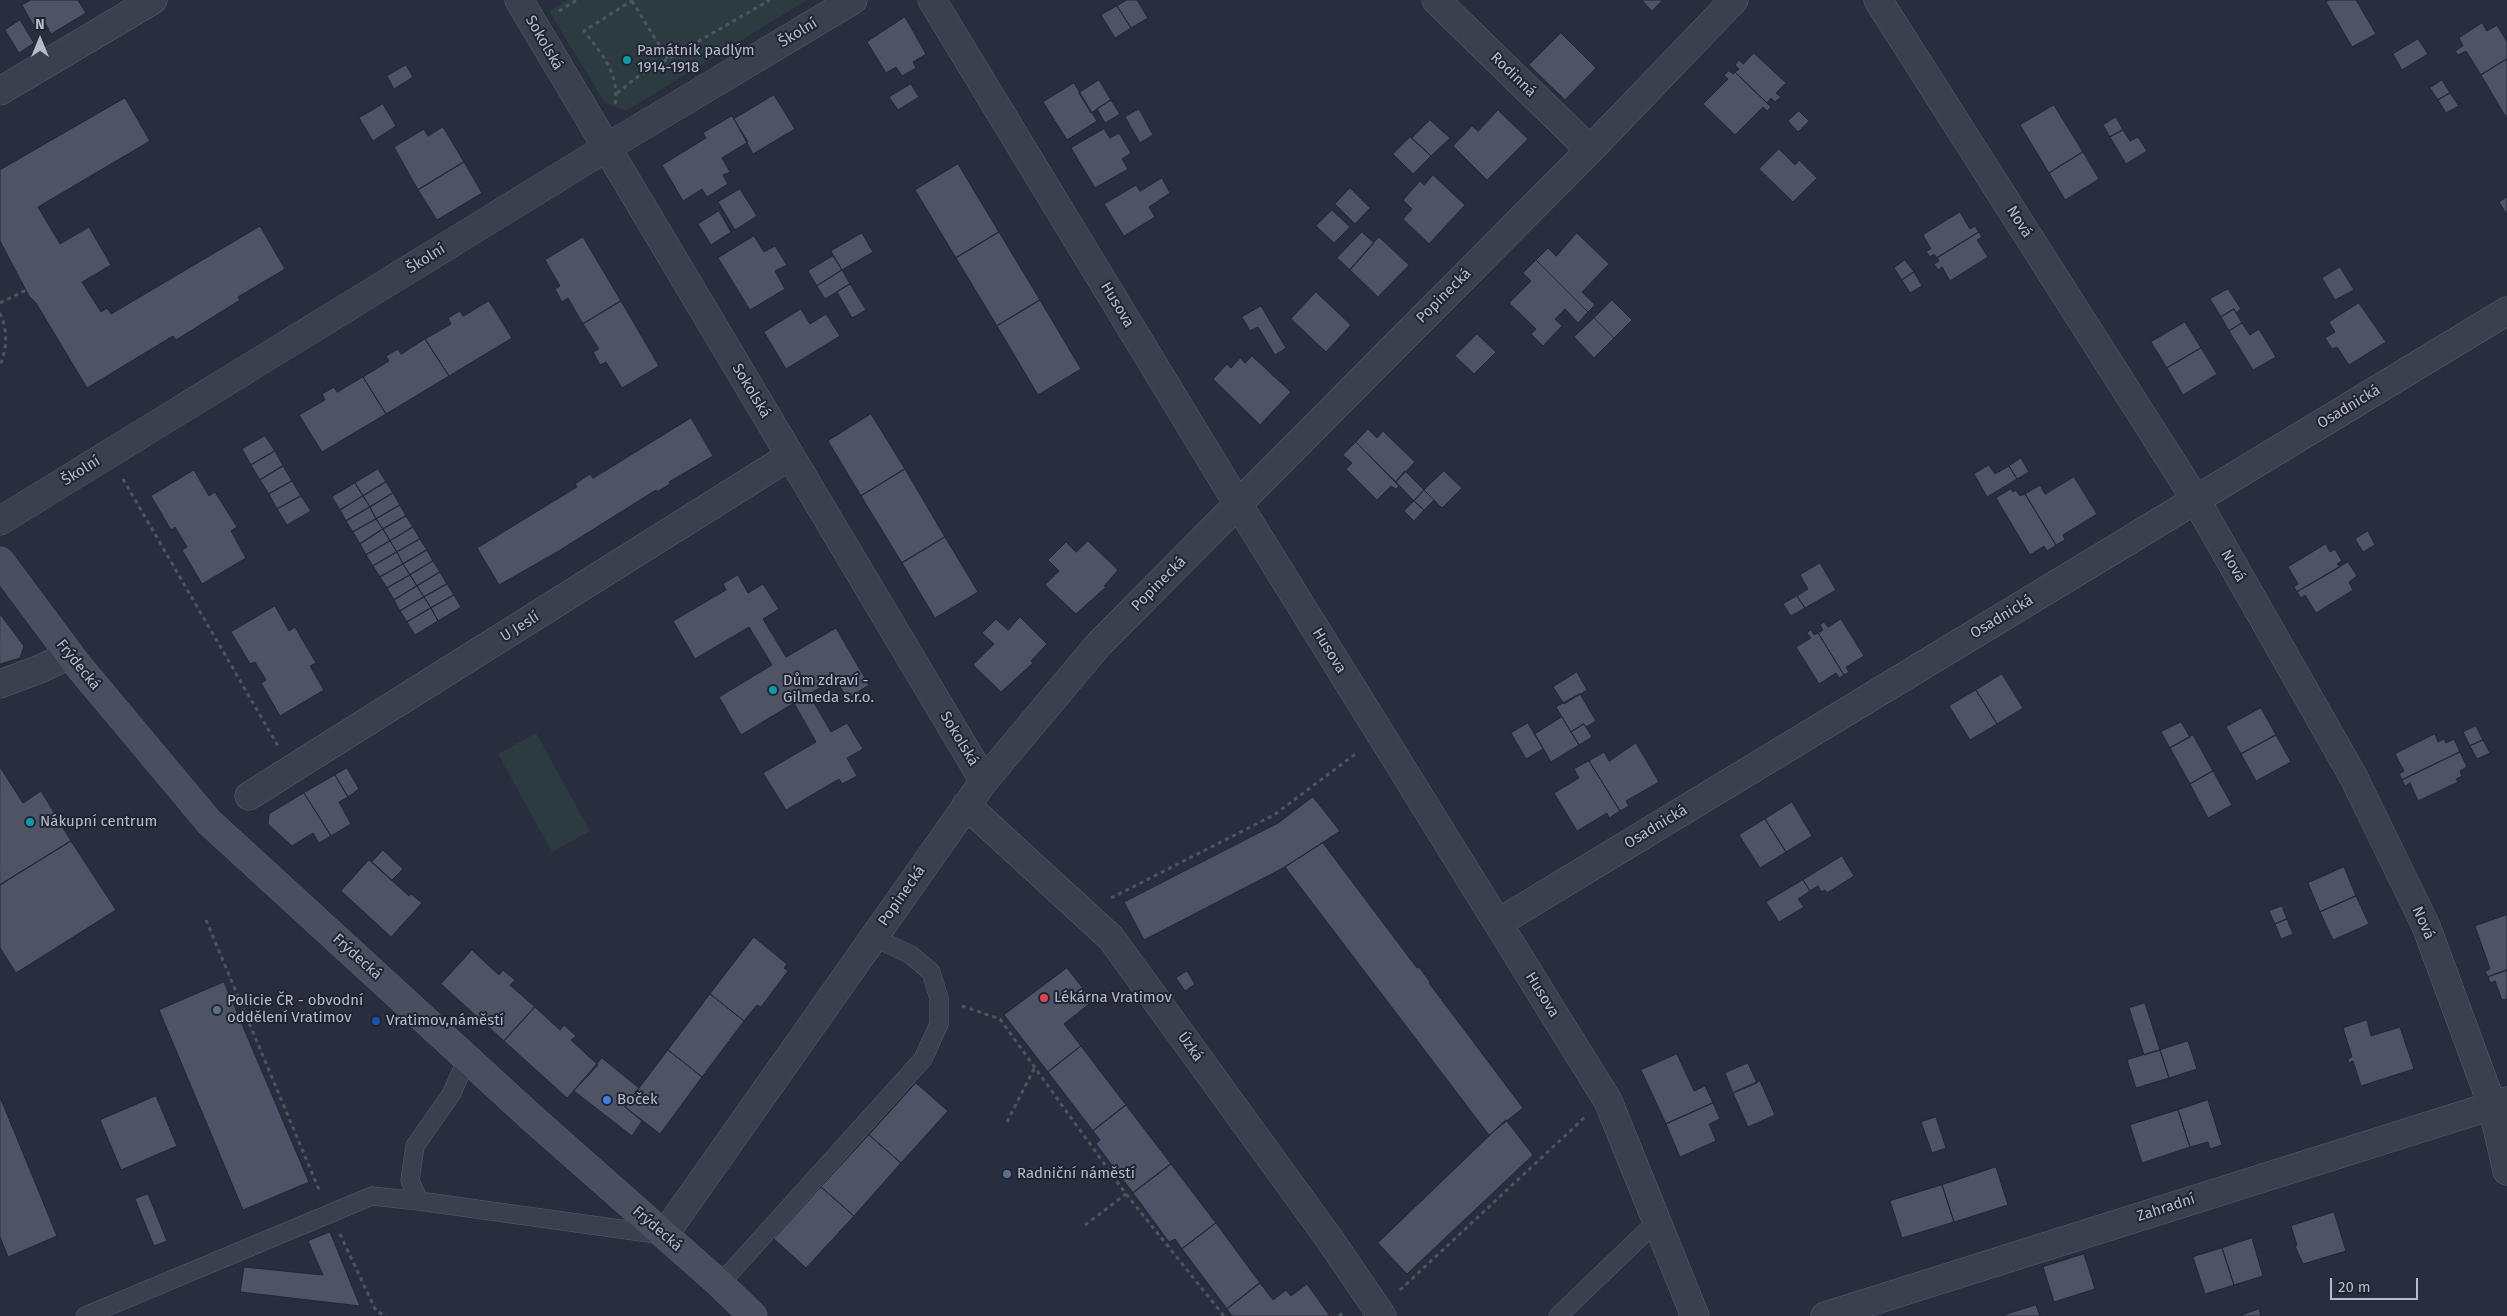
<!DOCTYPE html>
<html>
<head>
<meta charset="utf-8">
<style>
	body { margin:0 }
	#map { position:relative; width:2507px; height:1316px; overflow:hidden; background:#282e3e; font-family:"Fira Sans",sans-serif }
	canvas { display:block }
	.north { position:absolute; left:15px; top:15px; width:50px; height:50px; -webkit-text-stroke:4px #202533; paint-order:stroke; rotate:0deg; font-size:14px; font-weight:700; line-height:20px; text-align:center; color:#b8bcc8 }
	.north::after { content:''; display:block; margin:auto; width:18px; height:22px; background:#b8bcc8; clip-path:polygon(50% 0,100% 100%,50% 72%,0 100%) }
	.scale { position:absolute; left:2330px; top:1278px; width:88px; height:22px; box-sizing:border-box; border:2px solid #b8bcc8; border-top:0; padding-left:6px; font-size:15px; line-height:18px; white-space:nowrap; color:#b8bcc8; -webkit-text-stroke:4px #202533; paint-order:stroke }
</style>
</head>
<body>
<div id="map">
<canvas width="2507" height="1316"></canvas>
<div class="north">N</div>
<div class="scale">20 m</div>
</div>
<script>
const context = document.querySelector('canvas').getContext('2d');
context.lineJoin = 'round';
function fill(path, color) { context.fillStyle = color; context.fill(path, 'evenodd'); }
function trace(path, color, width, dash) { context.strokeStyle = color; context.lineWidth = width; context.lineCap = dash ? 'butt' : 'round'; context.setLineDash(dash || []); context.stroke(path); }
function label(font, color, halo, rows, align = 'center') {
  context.font = font + ' "Fira Sans",sans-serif'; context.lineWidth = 4; context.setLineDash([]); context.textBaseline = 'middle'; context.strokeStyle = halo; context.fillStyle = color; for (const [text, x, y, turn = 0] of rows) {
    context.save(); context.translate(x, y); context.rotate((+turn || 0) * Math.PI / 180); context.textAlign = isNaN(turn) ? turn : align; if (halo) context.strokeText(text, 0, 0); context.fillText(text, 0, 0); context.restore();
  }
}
const green = new Path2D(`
	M568 0H807L626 111 605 103 549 11Z
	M536 733 590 831 552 852 498 754Z`);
const building = new Path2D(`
	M31 0H78L86 13 51 34 43 19 33 25 22 5Z
	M1127 0H1137L1148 18 1131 28 1117 6Z
	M1642 0H1663L1652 11Z
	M2330 0H2356L2376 34 2352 47 2326 2Z
	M1117 6 1131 28 1115 38 1101 15Z
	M905 17 926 54 913 62 916 68 902 76 896 67 886 73 867 42Z
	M20 20 34 43 19 53 5 30Z
	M2482 23 2487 31 2497 25 2507 42V59L2481 75 2466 51 2458 55 2455 51 2463 46 2459 38Z
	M1561 33 1596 68 1565 100 1529 65Z
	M2418 39 2428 54 2402 70 2393 54Z
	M1754 53 1786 83 1776 93 1781 97 1775 102 1771 98 1767 103 1735 72 1739 69 1735 65 1739 60 1743 64Z
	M2507 59V119L2481 75Z
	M406 65 413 77 394 89 387 76Z
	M1729 71 1733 74 1735 72 1771 107 1767 111 1763 107 1735 135 1703 104 1728 79 1724 75Z
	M1099 80 1111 100 1091 113 1079 93Z
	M2442 80 2450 93 2438 100 2430 88Z
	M1074 83 1097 121 1067 140 1043 102Z
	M911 84 919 97 898 110 889 97Z
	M2450 93 2459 106 2446 113 2438 100Z
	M774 95 795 129 753 154 734 119Z
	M125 98 150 141 38 207 60 244 89 227 111 265 82 282 101 312 107 308 111 314 260 226 285 269 238 297 240 300 176 340 173 336 87 388 36 303 29 296 0 241V170Z
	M1111 100 1120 114 1105 123 1097 109Z
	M383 104 396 126 373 141 359 118Z
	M2054 105 2083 152 2049 173 2020 125Z
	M1139 109 1153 135 1140 143 1125 117Z
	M1498 110 1528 139 1487 180 1453 146 1472 126 1478 131Z
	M1799 111 1809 121 1798 132 1788 121Z
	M732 116 748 142 722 158 730 172 723 175 728 184 707 197 702 189 683 201 662 165 706 138 703 133Z
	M2116 117 2123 130 2110 137 2103 125Z
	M1430 120 1450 138 1431 156 1412 138Z
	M443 127 464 162 418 190 394 147 424 129 428 136Z
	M1104 129 1110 138 1119 133 1131 153 1122 159 1128 169 1095 188 1071 148Z
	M2123 130 2130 141 2138 137 2147 151 2126 164 2110 137Z
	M1410 137 1431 156 1413 174 1393 154Z
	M1779 149 1795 165 1799 160 1817 178 1793 202 1759 169Z
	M2083 152 2099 179 2065 200 2049 173Z
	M464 162 482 193 437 220 418 190Z
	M958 164 999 232 956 258 915 190Z
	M1433 175 1465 205 1429 244 1403 219 1412 209 1403 200 1420 181 1424 185Z
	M1162 178 1170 193 1149 207 1155 217 1124 236 1104 204 1136 185 1140 191Z
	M1350 188 1370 208 1355 224 1335 204Z
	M740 189 757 216 735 230 718 202Z
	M2507 197V215L2499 202Z
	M1332 210 1350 227 1334 243 1316 226Z
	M719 211 731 232 711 245 698 224Z
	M1960 212 1970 229 1975 226 1979 232 1937 258 1934 254 1930 257 1926 251 1931 249 1923 235Z
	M999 232 1040 300 997 326 956 258Z
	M1362 232 1374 243 1350 270 1337 258Z
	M1979 232 1982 237 1977 240 1988 257 1950 281 1942 267 1938 270 1934 264 1939 261 1937 258Z
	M862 233 873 252 842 270 831 251Z
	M1577 233 1609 264 1582 292 1595 305 1588 312 1536 260 1548 248 1556 256Z
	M754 236 764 252 775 246 787 265 775 271 785 289 750 310 718 258Z
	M583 237 621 301 583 324 568 298 562 302 555 289 560 286 545 260Z
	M1379 237 1409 265 1378 297 1350 270Z
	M833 256 842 270 817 286 808 271Z
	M1536 260 1588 312 1578 323 1565 309 1555 319 1562 326 1543 346 1531 334 1536 329 1509 303 1531 281 1523 273Z
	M1905 260 1914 272 1902 280 1894 268Z
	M2340 267 2354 290 2335 300 2322 278Z
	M842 270 850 284 825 299 817 286Z
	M1914 272 1922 286 1910 293 1902 280Z
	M850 284 866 310 852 318 837 292Z
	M2228 289 2241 309 2236 313 2234 309 2221 317 2210 299Z
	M1316 292 1351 325 1326 352 1291 319Z
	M1040 300 1081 369 1038 395 997 326Z
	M1612 300 1632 320 1614 338 1594 318Z
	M489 301 512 338 449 376 425 339 451 324 448 318 460 311 463 316Z
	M621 301 659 366 622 388 606 362 600 365 593 352 599 349 583 324Z
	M2359 303 2386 342 2349 365 2337 347 2332 349 2325 338 2335 332 2329 322Z
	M1261 306 1286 348 1275 355 1258 327 1250 331 1242 317Z
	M801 309 810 324 826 314 840 336 786 369 764 332Z
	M2234 309 2242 323 2229 331 2221 317Z
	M1594 318 1614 338 1594 358 1574 337Z
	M2185 322 2201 348 2167 368 2151 342Z
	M2242 323 2250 335 2259 329 2276 357 2253 370 2229 331Z
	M1477 334 1496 352 1474 374 1455 356Z
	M425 339 449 376 386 414 363 377 389 361 386 356 398 349 401 354Z
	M2201 348 2217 374 2183 395 2167 368Z
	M1252 356 1291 392 1260 425 1213 379 1227 364 1231 368 1240 358 1245 363Z
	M363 377 386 414 322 452 299 415 325 400 322 394 334 387 337 392Z
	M871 414 905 469 861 496 828 441Z
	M691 418 713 456 669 482 670 484 657 492 656 490 557 552 499 585 477 548 577 487 575 484 590 474 593 478Z
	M1368 429 1377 438 1383 431 1415 462 1396 482 1356 442Z
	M265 436 275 451 251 465 242 449Z
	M1356 442 1399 486 1396 489 1391 486 1377 500 1346 469 1352 463 1343 455Z
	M275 451 283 466 260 480 251 465Z
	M2021 458 2029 472 2017 479 2009 466Z
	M1989 465 1995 474 2009 466 2017 479 1987 497 1974 474Z
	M283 466 292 481 269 494 260 480Z
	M378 469 386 482 363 496 355 483Z
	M905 469 945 537 902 563 861 496Z
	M194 470 209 496 215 492 237 527 231 531 246 558 202 584 182 550 187 547 175 527 171 530 151 496Z
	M1405 471 1424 490 1414 501 1396 482Z
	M1444 471 1462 488 1442 508 1424 490Z
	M2074 477 2097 514 2063 535 2065 540 2056 545 2025 494 2040 485 2045 494Z
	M292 481 301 496 277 509 269 494Z
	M386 482 393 493 370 507 363 496Z
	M355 483 363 496 340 510 332 497Z
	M2011 489 2013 492 2016 490 2020 496 2025 494 2056 545 2047 551 2044 546 2030 555 1996 498Z
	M1424 490 1434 500 1424 510 1414 501Z
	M393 493 400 505 376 519 370 507Z
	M301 496 311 511 287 525 277 509Z
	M363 496 370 507 346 521 340 510Z
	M1414 501 1424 510 1414 521 1404 511Z
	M400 505 406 516 383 529 376 519Z
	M370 507 376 519 353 532 346 521Z
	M406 516 413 527 390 541 383 529Z
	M376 519 383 529 360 544 353 532Z
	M413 527 420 539 397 552 390 541Z
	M383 529 390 541 366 555 360 544Z
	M2368 531 2375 545 2363 552 2355 539Z
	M945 537 978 592 935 618 902 563Z
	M420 539 427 550 403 564 397 552Z
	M390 541 397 552 373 566 366 555Z
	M1088 541 1118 570 1104 586 1106 587 1076 614 1045 585 1059 571 1048 560 1066 542 1076 552Z
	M2326 544 2330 552 2335 549 2342 561 2337 564 2340 567 2297 592 2294 587 2298 584 2288 567Z
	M427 550 433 561 410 575 403 564Z
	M397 552 403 564 380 577 373 566Z
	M433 561 440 572 417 586 410 575Z
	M2348 562 2357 576 2349 582 2353 590 2316 613 2305 595 2301 598 2297 592Z
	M1820 563 1836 590 1805 608 1797 596 1808 589 1800 575Z
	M403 564 410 575 387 588 380 577Z
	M440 572 447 584 424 597 417 586Z
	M410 575 417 586 394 600 387 588Z
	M738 575 748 593 763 584 779 609 763 619 786 657 836 628 869 685 847 699 836 679 809 694 831 732 847 723 863 749 847 758 857 776 842 784 839 779 786 810 763 773 816 742 794 703 741 735 719 697 772 665 749 627 695 659 673 621 726 590 723 584Z
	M447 584 454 595 431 608 424 597Z
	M417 586 424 597 400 611 394 600Z
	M454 595 461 607 438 621 431 608Z
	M1797 596 1805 608 1791 616 1783 604Z
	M424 597 431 608 407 622 400 611Z
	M275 606 289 631 295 627 316 663 310 666 324 690 280 716 261 683 266 680 255 662 250 664 231 632Z
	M431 608 438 621 415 635 407 622Z
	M0 614 24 646 20 658 0 664Z
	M1020 617 1047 644 1031 661 1033 663 1001 692 973 665 994 644 982 633 996 619 1008 630Z
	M1841 619 1864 656 1846 667 1849 672 1844 675 1818 633 1823 630 1820 625 1824 622 1828 627Z
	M1811 630 1814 635 1818 633 1844 675 1839 678 1836 673 1819 684 1796 647 1811 638 1807 633Z
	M1577 672 1587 690 1564 704 1553 687Z
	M2002 674 2023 708 1997 724 1976 690Z
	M1976 690 1997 724 1970 740 1949 706Z
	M1580 694 1596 721 1586 727 1584 724 1571 732 1556 707Z
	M2261 708 2276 735 2241 754 2226 727Z
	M1562 717 1579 745 1551 762 1535 734Z
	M2181 722 2190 737 2170 748 2161 732Z
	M1528 723 1543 749 1526 759 1511 733Z
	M1584 724 1592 737 1579 745 1571 732Z
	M2476 726 2483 740 2470 746 2463 732Z
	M2435 734 2438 742 2444 739 2446 743 2454 739 2460 752 2402 780 2399 774 2404 771 2395 754Z
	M2193 735 2213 771 2190 784 2170 748Z
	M2276 735 2291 762 2256 781 2241 754Z
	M2483 740 2490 753 2477 759 2470 746Z
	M1636 743 1659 782 1626 801 1629 806 1620 811 1589 761 1604 752 1609 761Z
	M2460 752 2467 767 2460 771 2462 776 2456 779 2458 782 2418 801 2410 783 2405 786 2402 780Z
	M1589 761 1620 811 1609 818 1607 813 1577 831 1554 793 1579 778 1574 769Z
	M0 767 23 803 41 791 71 841 0 885Z
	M347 768 359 789 348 797 335 775Z
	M2213 771 2232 805 2208 818 2190 784Z
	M335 775 348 797 339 802 351 824 331 836 304 793Z
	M304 793 331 836 319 843 313 833 292 846 268 824 269 814Z
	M1313 797 1340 831 1285 867 1144 940 1124 902 1278 823Z
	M1792 802 1812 836 1786 852 1765 819Z
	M1765 819 1786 852 1760 868 1739 835Z
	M71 841 116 910 16 973 0 948V885Z
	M1323 843 1417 968 1419 967 1430 982 1429 983 1523 1108 1489 1135 1285 867Z
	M383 850 403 869 392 880 372 862Z
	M1842 856 1854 876 1827 893 1825 890 1821 892 1818 886 1810 891 1803 880Z
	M369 860 409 896 411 894 422 903 391 937 341 891Z
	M2344 867 2356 896 2320 912 2308 883Z
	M1803 880 1810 891 1798 899 1804 907 1779 922 1766 902Z
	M2356 896 2369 924 2333 940 2320 912Z
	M2282 906 2287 919 2275 924 2269 911Z
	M2507 915V970L2488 977 2485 971 2490 969 2475 926Z
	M2287 919 2293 934 2281 939 2275 924Z
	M754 937 787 964 784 968 788 971 761 1007 757 1005 744 1021 710 994Z
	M472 950 499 975 503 970 515 980 510 985 535 1007 504 1041 441 984Z
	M1067 968 1093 1001 1064 1024 1081 1046 1048 1072 1004 1015Z
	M2507 970V999L2502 1000 2495 981 2490 983 2488 977Z
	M1187 971 1195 984 1185 991 1176 978Z
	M224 982 309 1182 243 1210 159 1010Z
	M710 994 744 1021 702 1077 668 1050Z
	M2145 1003 2160 1050 2144 1055 2129 1008Z
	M535 1007 560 1030 564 1025 576 1036 571 1040 598 1065 567 1098 504 1041Z
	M2367 1020 2371 1036 2400 1027 2414 1069 2361 1086 2353 1061 2349 1063 2348 1059 2352 1057 2343 1028Z
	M2188 1041 2197 1069 2169 1078 2160 1050Z
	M1081 1046 1126 1105 1093 1131 1048 1072Z
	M668 1050 702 1077 660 1134 625 1107Z
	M2160 1050 2169 1078 2136 1088 2127 1060Z
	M1677 1054 1694 1091 1705 1086 1713 1103 1666 1124 1641 1070Z
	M602 1058 639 1088 625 1107 642 1121 632 1136 574 1091Z
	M1748 1063 1757 1083 1733 1093 1725 1073Z
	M1760 1081 1775 1115 1748 1127 1733 1093Z
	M916 1083 948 1111 901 1163 869 1135Z
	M156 1096 177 1146 121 1170 100 1120Z
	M0 1097 57 1236 8 1257 0 1237Z
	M2208 1100 2222 1145 2210 1149 2208 1142 2190 1147 2178 1110Z
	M1713 1103 1720 1119 1709 1124 1716 1141 1680 1157 1666 1124Z
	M1126 1105 1171 1164 1133 1193 1096 1144 1100 1140 1093 1131Z
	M2178 1110 2190 1147 2142 1163 2130 1125Z
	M1936 1117 1946 1148 1932 1153 1921 1122Z
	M1506 1120 1533 1155 1407 1274 1378 1243Z
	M869 1135 901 1163 854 1216 821 1187Z
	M1171 1164 1216 1223 1182 1249 1175 1239 1169 1242 1133 1193Z
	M1996 1167 2008 1205 1954 1222 1942 1185Z
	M1942 1185 1954 1222 1902 1238 1890 1201Z
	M821 1187 854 1216 806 1268 774 1239Z
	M148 1194 167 1241 154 1246 135 1199Z
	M2334 1212 2346 1251 2303 1264 2295 1246 2297 1245 2291 1226Z
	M1216 1223 1260 1283 1227 1309 1182 1249Z
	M330 1232 360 1306 240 1292 244 1267 323 1275 308 1241Z
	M2252 1238 2263 1276 2234 1285 2222 1248Z
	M2222 1248 2234 1285 2205 1294 2193 1257Z
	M2084 1254 2095 1289 2054 1302 2043 1267Z
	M1260 1283 1273 1300 1286 1290 1291 1296 1307 1284 1330 1316H1232L1227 1309Z
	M2036 1305 2040 1316H2001Z
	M2259 1309 2261 1316H2242V1315Z`);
const path = new Path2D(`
	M632 1 677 74
	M559 11 577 0
	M617 93 640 75 770 0
	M615 104C620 74 601 53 584 31L633 0
	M0 303 26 290
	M0 313C8 331 7 348 0 366
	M123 479 278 746
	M1111 898 1274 815 1358 752
	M206 920 320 1192
	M962 1006 1000 1019 1126 1194 1224 1316
	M1007 1122 1035 1067
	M1085 1225 1126 1194
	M340 1234 376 1311 386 1316
	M1400 1290 1585 1117
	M1339 1316 1345 1311`);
const lane = new Path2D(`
	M419 1201 410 1180 415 1146 452 1093 467 1058
	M720 1284 923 1059 939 1024V998L931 972 911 955 873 937
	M85 1316 372 1196 419 1201 663 1235
	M1558 1316 1656 1222`);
const street = new Path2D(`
	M519 0 984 781
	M932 0 1238 504 1608 1101 1695 1316
	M1436 0 1590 150
	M1878 0 2196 500 2353 776 2426 926 2492 1105 2507 1171
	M0 91 153 0
	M0 521 606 148 853 0
	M0 684 40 669 69 655
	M249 796 790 456
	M966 805 1111 938 1328 1237 1382 1316
	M1498 923 2507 311
	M664 1235 984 781 1099 644 1590 150 1734 0
	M1825 1316 2507 1101`);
const secondary = new Path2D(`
	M0 561 76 663 209 822 532 1118 720 1284 753 1316`);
const markers = [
	[627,60,5,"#0f9aa8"],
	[773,690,5,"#0f9aa8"],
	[30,822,5,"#0f9aa8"],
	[1044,998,5,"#e0444e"],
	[217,1010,5,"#5c6f8a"],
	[376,1021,5,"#1a4fb4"],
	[607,1100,5,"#3f7fe0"],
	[1007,1174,5,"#5c6f8a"]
];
const streetNames = [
	["Školní",798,33,-31],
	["Sokolská",544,43,60],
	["Rodinná",1513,75,44],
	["Nová",2019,222,58],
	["Školní",426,259,-32],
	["Popinecká",1444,296,-45],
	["Husova",1117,305,59],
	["Sokolská",751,391,59],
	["Osadnická",2349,407,-31],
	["Školní",81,471,-32],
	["Nová",2233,566,60],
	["Popinecká",1159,584,-45],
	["Osadnická",2002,617,-31],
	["U Jeslí",520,627,-32],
	["Husova",1329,651,58],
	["Frýdecká",78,665,51],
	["Sokolská",959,739,59],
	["Osadnická",1656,827,-31],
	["Popinecká",902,896,-55],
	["Nová",2423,923,66],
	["Frýdecká",357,957,42],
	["Husova",1542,995,58],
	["Úzká",1190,1047,54],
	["Zahradní",2166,1208,-18],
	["Frýdecká",657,1229,41]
];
const poiNames = [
	["Památník padlým",637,51],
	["1914-1918",637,68],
	["Dům zdraví -",783,681],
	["Gilmeda s.r.o.",783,698],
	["Nákupní centrum",40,822],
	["Lékárna Vratimov",1054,998],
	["Policie ČR - obvodní",227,1001],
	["oddělení Vratimov",227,1018],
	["Vratimov,náměstí",386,1021],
	["Boček",617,1100],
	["Radniční náměstí",1017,1174]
];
fill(green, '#2b3b40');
fill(building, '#4e5466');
trace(building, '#222735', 1);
trace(lane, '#595e6b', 19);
trace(street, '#595e6b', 29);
trace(secondary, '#595e6b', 29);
trace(path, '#4a585e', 3, [4, 4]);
trace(lane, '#3b404e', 18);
trace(street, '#3b404e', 28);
trace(secondary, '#4a4f60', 28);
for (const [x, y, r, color] of markers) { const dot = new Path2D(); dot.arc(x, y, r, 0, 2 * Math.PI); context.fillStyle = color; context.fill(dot); trace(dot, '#202533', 2); }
label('15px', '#b8bcc8', '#202533', streetNames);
label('15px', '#b8bcc8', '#202533', poiNames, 'left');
</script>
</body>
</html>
